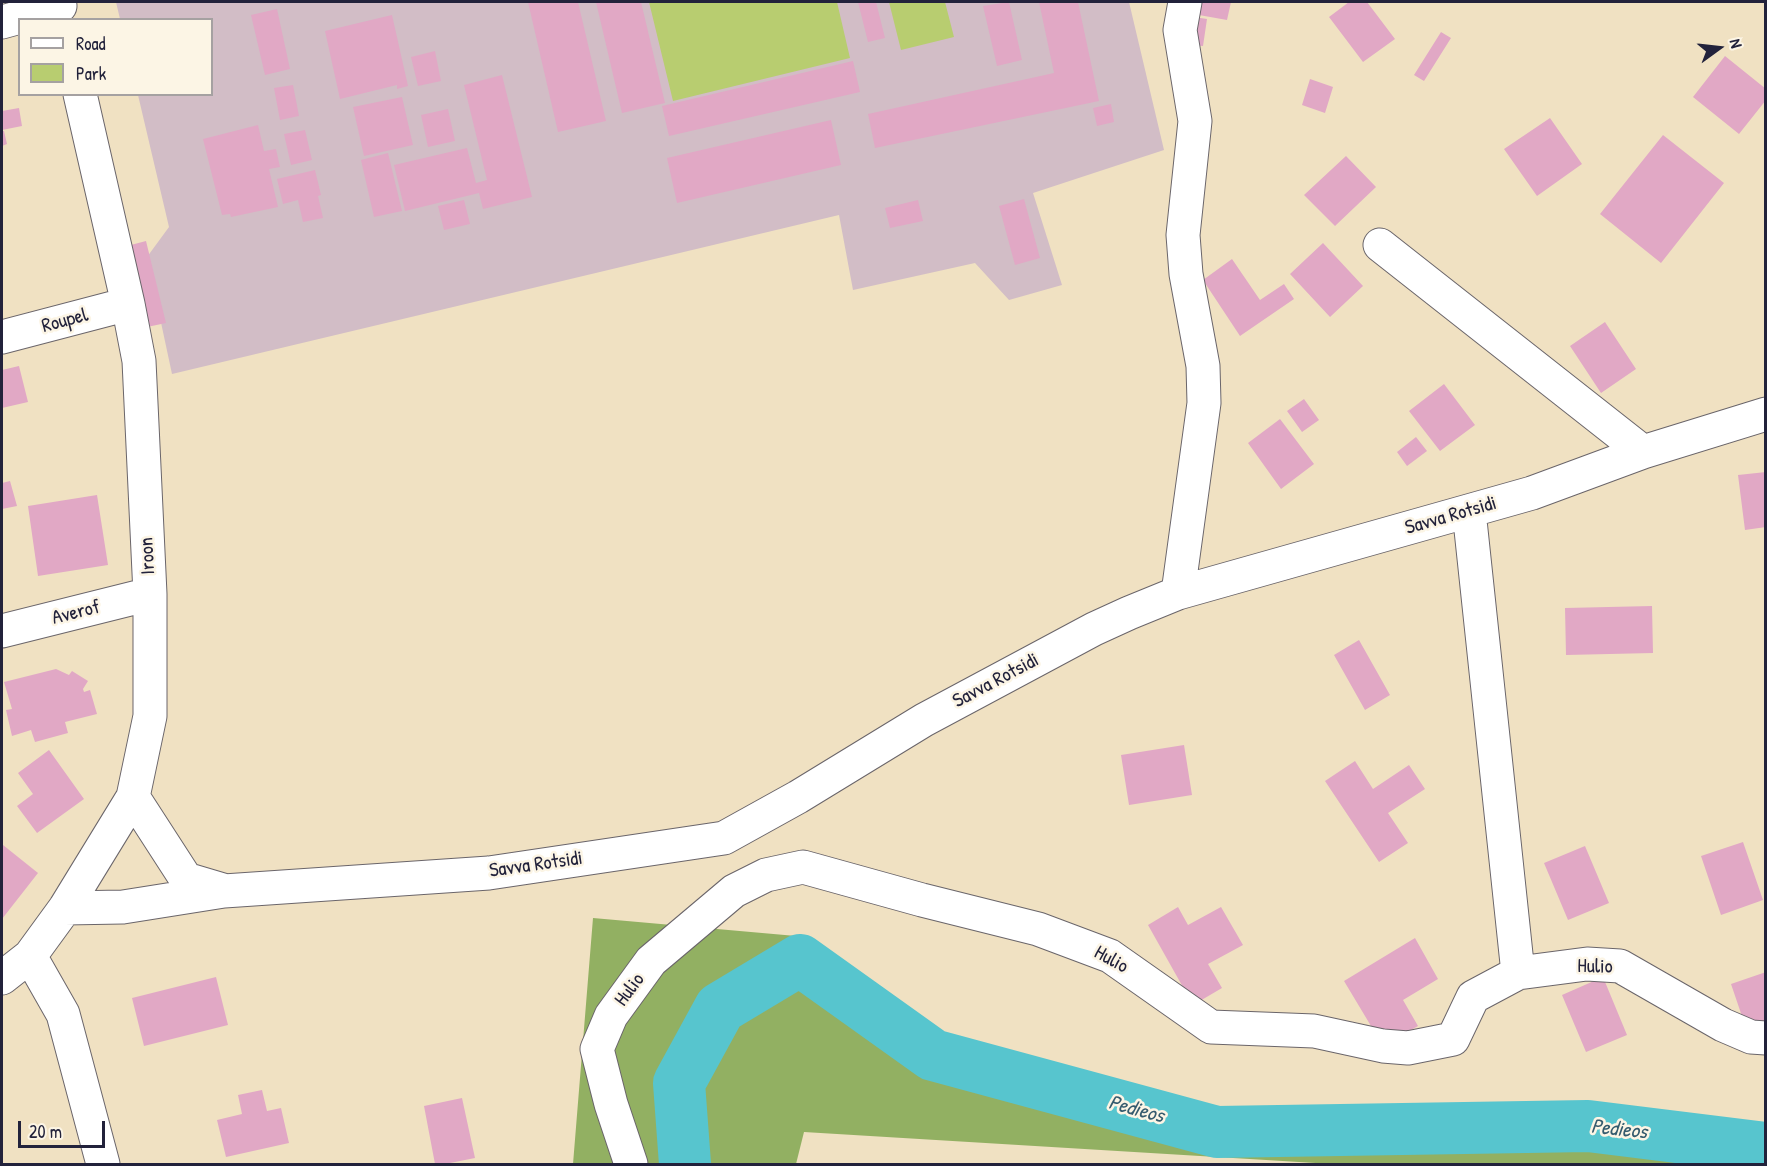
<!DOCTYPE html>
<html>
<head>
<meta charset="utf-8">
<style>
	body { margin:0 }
	#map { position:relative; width:1767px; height:1166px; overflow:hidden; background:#f0e1c2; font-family:"Patrick Hand",sans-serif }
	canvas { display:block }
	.frame { position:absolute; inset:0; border:3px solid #22223b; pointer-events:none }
	.legend { position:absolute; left:18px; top:18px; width:195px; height:78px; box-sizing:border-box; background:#fcf5e5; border:2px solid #a5a1a1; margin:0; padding:8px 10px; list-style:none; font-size:18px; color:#22223b }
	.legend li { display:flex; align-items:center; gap:12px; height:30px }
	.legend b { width:30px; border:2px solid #a5a1a1 }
	.north { position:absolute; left:1689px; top:18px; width:60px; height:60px; -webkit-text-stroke:4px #fcf5e5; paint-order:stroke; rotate:75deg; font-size:16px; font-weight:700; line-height:24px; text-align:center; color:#22223b }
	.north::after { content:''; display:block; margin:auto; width:21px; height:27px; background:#22223b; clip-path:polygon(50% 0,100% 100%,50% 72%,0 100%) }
	.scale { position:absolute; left:18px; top:1121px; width:87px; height:27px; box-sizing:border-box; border:3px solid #22223b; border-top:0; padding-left:8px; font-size:18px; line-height:21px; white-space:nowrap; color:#22223b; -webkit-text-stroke:4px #fcf5e5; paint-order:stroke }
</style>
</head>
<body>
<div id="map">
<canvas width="1767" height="1166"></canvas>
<div class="frame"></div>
<ul class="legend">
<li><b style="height:8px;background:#fff"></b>Road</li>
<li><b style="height:16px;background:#b8cd70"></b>Park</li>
</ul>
<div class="north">N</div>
<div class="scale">20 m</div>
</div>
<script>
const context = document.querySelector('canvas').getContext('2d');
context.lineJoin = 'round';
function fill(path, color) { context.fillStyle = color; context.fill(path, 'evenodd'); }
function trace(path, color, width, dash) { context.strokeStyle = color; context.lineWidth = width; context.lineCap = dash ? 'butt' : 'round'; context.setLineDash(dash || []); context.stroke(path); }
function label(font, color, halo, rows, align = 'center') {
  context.font = font + ' "Patrick Hand",sans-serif'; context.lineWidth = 5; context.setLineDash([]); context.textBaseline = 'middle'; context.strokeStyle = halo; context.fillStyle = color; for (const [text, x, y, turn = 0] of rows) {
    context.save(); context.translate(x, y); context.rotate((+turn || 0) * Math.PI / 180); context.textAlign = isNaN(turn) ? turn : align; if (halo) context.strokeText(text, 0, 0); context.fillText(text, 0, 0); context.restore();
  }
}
const industrial = new Path2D(`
	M116 2H1129L1164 150 1033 193 1062 285 1009 300 975 263 853 290 839 215 172 374 147 257 169 227 138 95 212 94V20L120 19Z`);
const green = new Path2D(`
	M649 2H837L850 58 673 101Z
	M889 2H945L954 37 901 50Z`);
const forest = new Path2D(`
	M593 918 796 936 918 1029 1221 1112 1645 1116 1766 1123 1765 1164H1332L804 1132 796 1164H573Z`);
const river = new Path2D(`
	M685 1164 679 1083 720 1008 800 960 933 1055 1217 1132 1588 1126 1766 1148`);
const building = new Path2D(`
	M528 2H578L606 121 558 132Z
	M596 2H641L665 103 622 113Z
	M858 2H876L885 38 868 42Z
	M1009 2 1022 60 997 66 983 6Z
	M1039 2H1078L1099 101 875 148 868 114 1054 73Z
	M1202 2H1231L1227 20 1199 15Z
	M1349 2H1367L1395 39 1363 62 1329 17Z
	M277 9 290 69 265 75 251 15Z
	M392 15 408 86 397 89V85L340 99 325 31Z
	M1194 17 1207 19 1203 46 1191 45Z
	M1441 32 1451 38 1424 81 1414 75Z
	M435 51 441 81 418 86 411 57Z
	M1725 56 1766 89V100L1739 134 1693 97Z
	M853 61 860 92 669 136 662 106Z
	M502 75 532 197 483 209 479 193 405 211 394 165 467 148 476 183 487 180 464 85Z
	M1310 79 1333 87 1325 113 1302 105Z
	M293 85 299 116 280 120 274 88Z
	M402 97 413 145 364 156 353 107Z
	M1111 104 1114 122 1097 126 1093 108Z
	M19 108 22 126 2 130V111Z
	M448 109 455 141 428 147 421 115Z
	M1550 118 1582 164 1537 196 1504 149Z
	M831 120 841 165 677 203 667 158Z
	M258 125 264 151 276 149 280 167 269 169 278 207 231 217 230 214 222 215 203 139Z
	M305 130 312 160 291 165 284 134Z
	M2 131H4L7 144 2 146Z
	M1663 135 1724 183 1661 263 1600 214Z
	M388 153 402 211 374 217 361 160Z
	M1346 156 1376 187 1335 226 1304 195Z
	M315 170 321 195 318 196 323 218 303 222 298 200 283 204 277 179Z
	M1024 199 1040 258 1015 265 999 206Z
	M464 200 470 224 444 230 438 206Z
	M918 200 923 221 890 228 885 208Z
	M146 241 166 323 147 327 127 246Z
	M1323 243 1363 286 1330 317 1290 274Z
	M1232 259 1260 300 1284 284 1294 299 1240 336 1203 280Z
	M1605 322 1636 369 1601 393 1570 346Z
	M19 366 28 402 2 408V370Z
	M1444 384 1475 425 1440 451 1409 411Z
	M1304 399 1319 420 1302 432 1287 411Z
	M1280 419 1314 464 1281 489 1248 443Z
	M1416 437 1427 451 1407 466 1397 452Z
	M1766 472V527L1745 530 1738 475Z
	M10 481 17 506 2 509V483Z
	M97 495 108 565 38 576 28 506Z
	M1652 606 1653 653 1566 655 1565 608Z
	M1359 640 1390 695 1365 710 1334 655Z
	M56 669 69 675 72 671 88 681 83 689 84 692 90 690 97 714 65 722 68 733 35 742 31 730 12 736 6 710 12 709 4 682Z
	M1184 745 1192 795 1129 805 1121 755Z
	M49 750 84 799 37 833 17 806 33 794 18 773Z
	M1355 761 1373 789 1409 765 1425 789 1388 813 1408 843 1379 862 1325 781Z
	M1743 842 1763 900 1721 915 1701 856Z
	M3 845 38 873 2 919V847Z
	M1585 846 1609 903 1568 920 1544 863Z
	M1178 907 1188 925 1221 907 1243 945 1208 964 1222 988 1193 1005 1148 925Z
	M1415 938 1438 979 1403 1000 1418 1026 1383 1046 1344 981Z
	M1766 972V1025L1747 1031 1731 984Z
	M216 977 228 1025 144 1046 132 998Z
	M1603 977 1627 1035 1586 1052 1562 995Z
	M262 1090 267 1111 281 1108 289 1143 226 1157 217 1120 242 1114 238 1095Z
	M462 1098 475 1158 445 1164H435L424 1106Z`);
const minor = new Path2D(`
	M2 22 60 6
	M1380 245 1643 452
	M2 337 128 304
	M1469 511 1518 973
	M1178 593 1204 403 1203 366 1186 274 1183 235 1195 121 1180 30 1185 2
	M2 631 150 594
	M133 797 186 879 223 890
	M65 908 123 907 224 891 489 873 724 838 798 797 924 720 1094 629 1129 613 1178 593 1532 493 1643 452 1766 414
	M30 956 63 1014 103 1164
	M2 978 30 956 65 908 133 797 150 716V594L139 361 128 304 80 94
	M631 1164 611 1104 597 1049 611 1016 651 961 734 891 766 875 803 867 922 900 1038 929 1110 956 1211 1027 1314 1031 1383 1046 1408 1048 1453 1039 1473 997 1518 973 1587 964 1620 966 1723 1025 1751 1037 1766 1038`);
const streetNames = [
	["Roupel",65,321,-15],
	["Savva Rotsidi",1451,516,-16],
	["Iroon",148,556,-93],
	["Averof",76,613,-14],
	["Savva Rotsidi",996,681,-28],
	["Savva Rotsidi",536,865,-8],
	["Hulio",1111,960,29],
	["Hulio",1595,967,1],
	["Hulio",630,990,-53]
];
const waterNames = [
	["Pedieos",1136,1110,15],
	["Pedieos",1619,1130,6]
];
fill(industrial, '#d2bdc6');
fill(green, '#b8cd70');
fill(forest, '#92b062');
trace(river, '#57c5ce', 52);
fill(building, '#e1a8c5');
trace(minor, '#6a656a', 35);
trace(minor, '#fff', 33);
label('20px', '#22223b', '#fcf5e5', streetNames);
label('italic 21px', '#355b6e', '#fcf5e5', waterNames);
</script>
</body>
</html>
